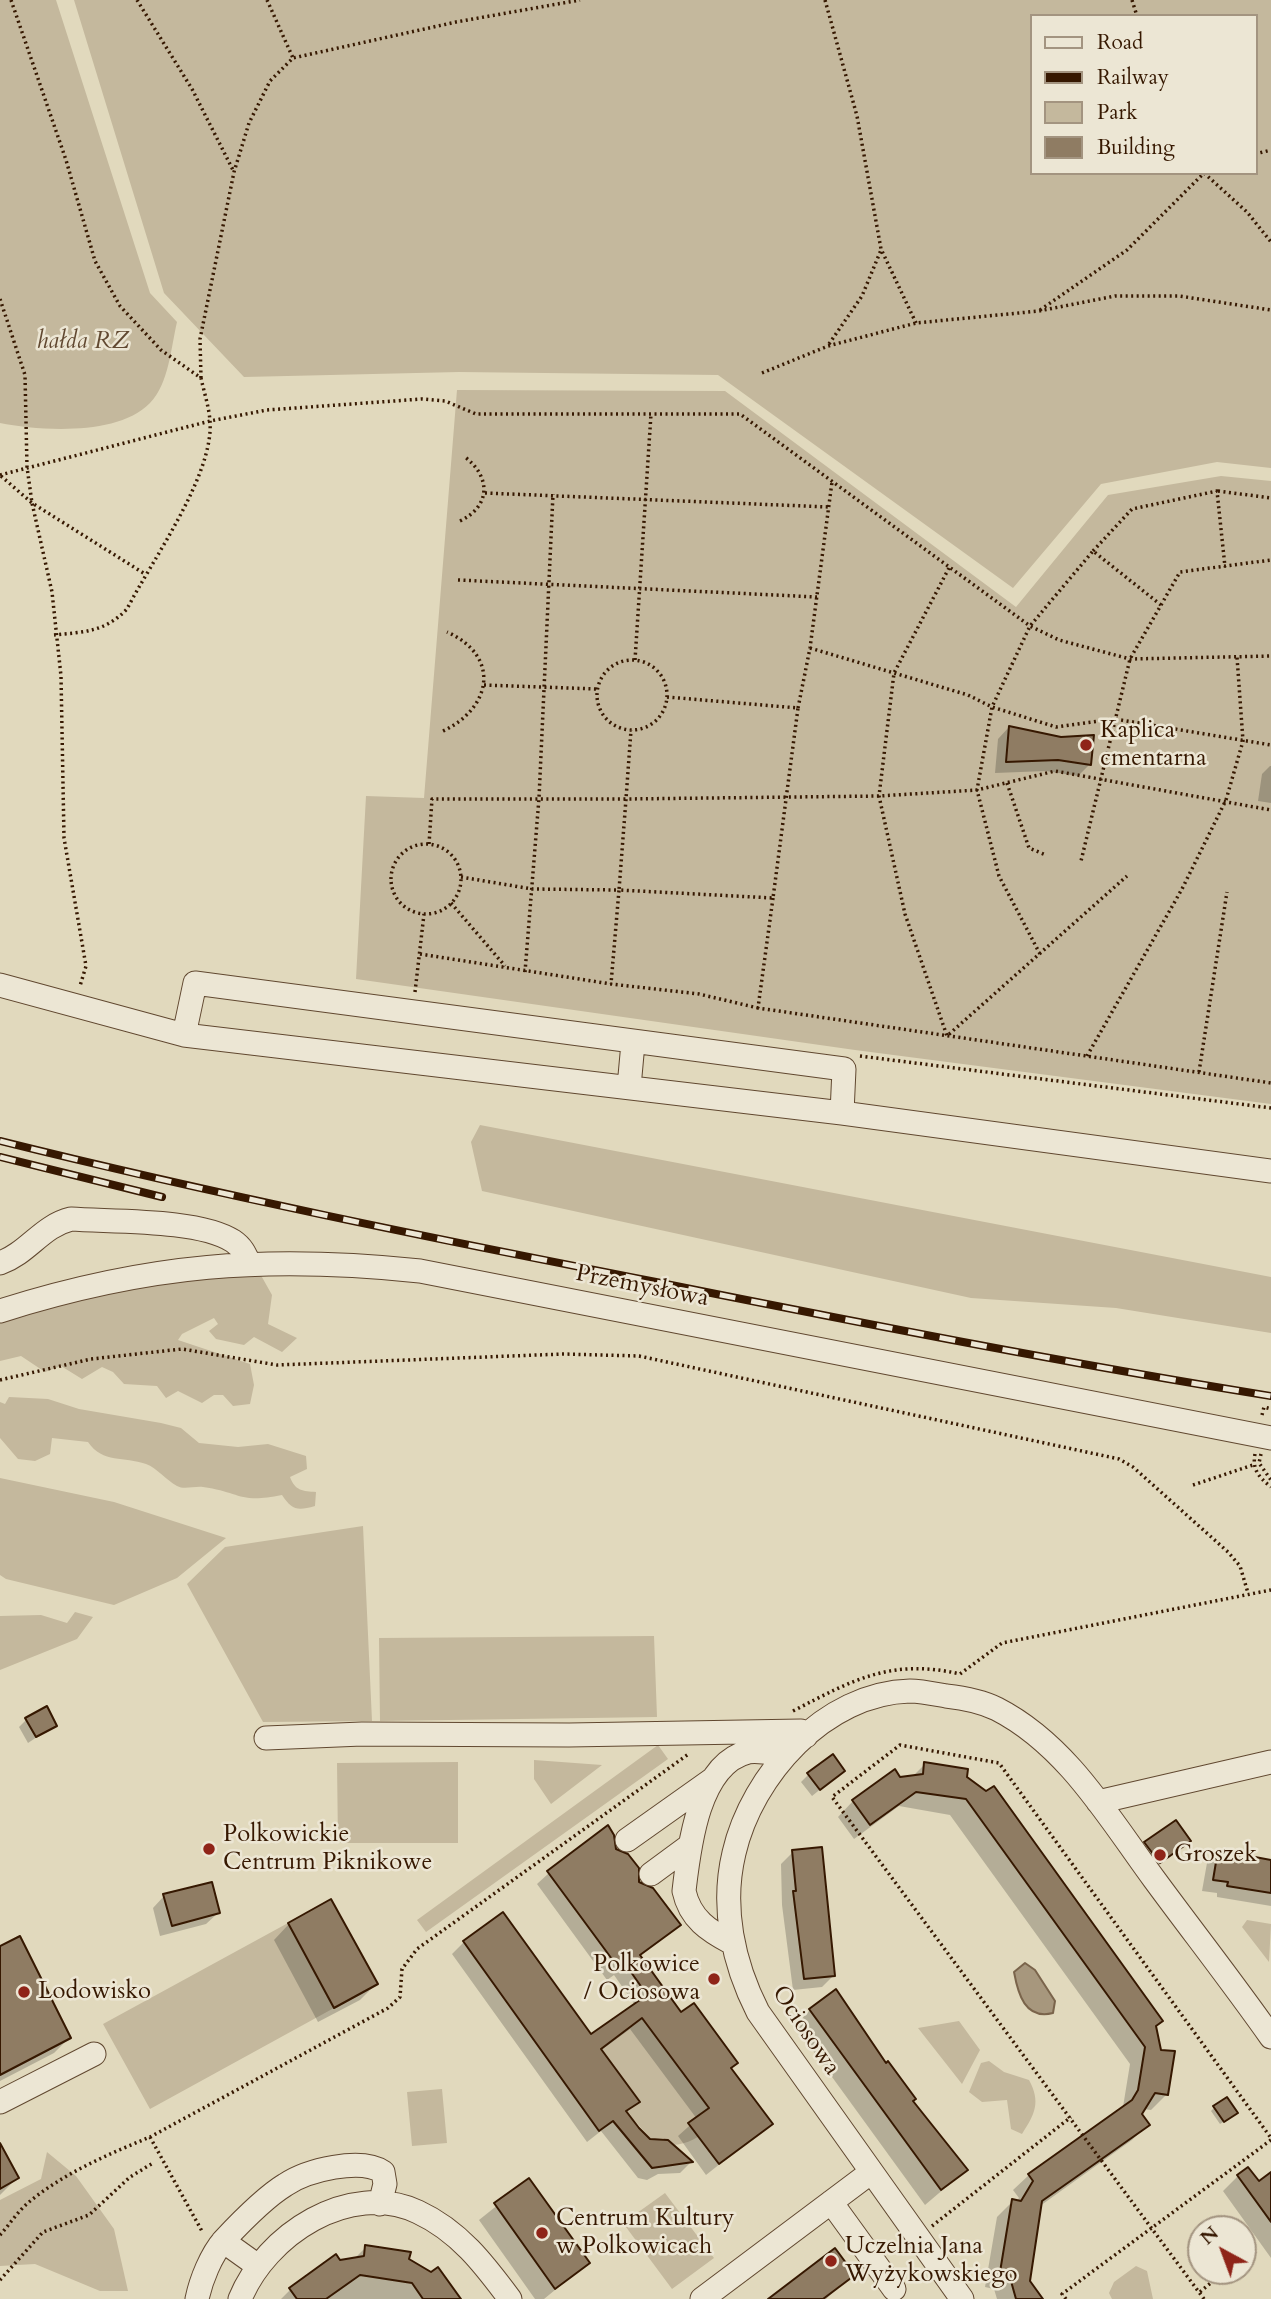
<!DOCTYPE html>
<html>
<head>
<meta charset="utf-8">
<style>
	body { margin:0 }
	#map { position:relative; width:1271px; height:2299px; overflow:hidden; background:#e1d9bd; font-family:Cardo,serif }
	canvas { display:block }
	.legend { position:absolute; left:1030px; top:14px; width:228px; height:161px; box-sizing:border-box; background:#ece6d4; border:2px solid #a39480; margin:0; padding:9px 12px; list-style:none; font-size:21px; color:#361801 }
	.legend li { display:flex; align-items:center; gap:14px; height:35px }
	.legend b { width:35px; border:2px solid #a39480 }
	.north { position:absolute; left:1187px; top:2215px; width:70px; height:70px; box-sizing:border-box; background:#ece6d4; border:2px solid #a39480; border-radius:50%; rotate:319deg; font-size:19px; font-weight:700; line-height:28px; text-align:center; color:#361801 }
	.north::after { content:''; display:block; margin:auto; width:24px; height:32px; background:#8f2418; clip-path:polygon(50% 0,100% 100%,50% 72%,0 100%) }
</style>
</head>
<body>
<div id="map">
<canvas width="1271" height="2299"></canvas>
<ul class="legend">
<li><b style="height:9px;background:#ece6d4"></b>Road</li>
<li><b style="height:9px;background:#361801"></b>Railway</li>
<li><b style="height:19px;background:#c4b89d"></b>Park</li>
<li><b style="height:19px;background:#8f7c63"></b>Building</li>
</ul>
<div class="north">N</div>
</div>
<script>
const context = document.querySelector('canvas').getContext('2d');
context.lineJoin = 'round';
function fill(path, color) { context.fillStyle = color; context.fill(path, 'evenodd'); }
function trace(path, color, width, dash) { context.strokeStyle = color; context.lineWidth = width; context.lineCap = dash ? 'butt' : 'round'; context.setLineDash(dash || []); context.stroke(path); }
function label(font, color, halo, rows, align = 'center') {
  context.font = font + ' Cardo,serif'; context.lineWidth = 5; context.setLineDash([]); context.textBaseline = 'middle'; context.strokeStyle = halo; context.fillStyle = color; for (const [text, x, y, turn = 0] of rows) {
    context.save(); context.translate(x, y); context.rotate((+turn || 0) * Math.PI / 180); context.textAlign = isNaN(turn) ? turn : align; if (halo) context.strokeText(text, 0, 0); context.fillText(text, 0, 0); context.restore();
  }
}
const green = new Path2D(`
	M0 0H56L150 293 177 322C171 347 169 384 150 403 118 436 41 431 0 423Z
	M74 0H1271V468L1217 462 1101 484 1013 588 718 375 459 372 244 377 164 293ZM1031 16H1255V173H1031Z
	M457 390 725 391 1016 607 1108 495 1221 476 1271 481V1104L855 1050 356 979 366 796 424 798Z
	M480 1125 1271 1277V1333L1116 1308 971 1298 482 1191 471 1142Z
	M258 1270 272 1295 268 1324 297 1338 282 1352 254 1337 244 1345 216 1339 209 1331 218 1324 214 1318 182 1334 178 1340 250 1364 254 1385 250 1404 233 1406 223 1395H214L202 1403 178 1391 166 1398 157 1386 124 1384 113 1372 102 1367 82 1379 61 1366 45 1372 21 1356 0 1361V1322L13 1316 150 1283Z
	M9 1397 48 1399 79 1409 161 1423 181 1428 199 1443 238 1447 268 1444 306 1456 307 1469 290 1477C295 1491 303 1491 316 1492L315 1506C297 1511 292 1510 282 1495 239 1504 240 1492 203 1487 194 1486 184 1490 177 1486 166 1480 157 1468 146 1464 124 1456 103 1464 88 1442L52 1438 50 1454 35 1461 18 1459 0 1438V1402L5 1404Z
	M0 1478 114 1502 226 1538 177 1578 114 1605 6 1579 0 1575Z
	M363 1526 372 1721 263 1722 187 1584 225 1547Z
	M75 1612 93 1617 77 1639 0 1670V1616L41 1615 67 1623Z
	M654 1636 657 1717 380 1721 379 1638Z
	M658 1745 668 1759 426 1932 417 1920Z
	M534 1760 602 1765 551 1804 534 1779Z
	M458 1762V1843H338L337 1763Z
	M1247 1920 1271 1924 1269 1962 1242 1927Z
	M288 1923 334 2008 150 2109 103 2024Z
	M657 2008 730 2093C712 2120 706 2143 672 2145L663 2138 651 2139 626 2111 639 2101 601 2049Z
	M959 2021 980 2050 962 2084 918 2028Z
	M989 2061 1004 2072 1029 2080C1041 2102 1035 2114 1022 2134L1011 2129 1007 2100 982 2102 969 2092 981 2063Z
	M442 2089 447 2143 412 2146 407 2092Z
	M47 2152 76 2176 114 2229 128 2291H100L35 2264 0 2266V2200L41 2179Z
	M665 2193 714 2258 672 2289 623 2223Z
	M1136 2266 1147 2271 1153 2299H1112L1109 2293 1114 2282Z`);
const water = new Path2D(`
	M1025 1963 1035 1970 1055 2001 1053 2013C1025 2020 1018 1994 1014 1972Z`);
const shadow = new Path2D(`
	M1009 727 1089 765 1078 776 1046 771 995 773 998 739Z
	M1270 766H1271V803L1258 801 1262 774Z
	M26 1720 55 1725 28 1743 19 1727Z
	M925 1764 965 1778 1155 2027 1167 2094 1151 2110 1143 2109 1140 2114 1148 2124 1132 2140 1040 2206 1028 2281 1041 2299H997L994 2289 985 2287 997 2217 1013 2201 1016 2202 1019 2198 1013 2190 1029 2175 1123 2107 1130 2064 950 1815 899 1806 854 1839 838 1817 853 1801 900 1778 912 1777Z
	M843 1771 812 1796 801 1782 808 1775Z
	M1189 1841 1148 1874 1134 1855 1146 1843Z
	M614 1850 638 1883 678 1925 639 1957 681 2014 736 2063 730 2069 770 2124 706 2175 678 2136 697 2119 630 2029 600 2051 637 2101 626 2113 649 2140 691 2162 680 2173 658 2174 647 2180 638 2178 601 2131 587 2142 452 1954 464 1942 590 2037 635 2005 614 1975 607 1980 537 1884 549 1873Z
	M793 1852 834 1975 822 1987 793 1990 782 1905 781 1864Z
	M1219 1852 1271 1860V1906L1217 1897V1893L1202 1891 1207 1863Z
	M164 1896 218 1913 206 1924 160 1936 153 1908Z
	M289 1924 376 1984 360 2000 318 2022 274 1940Z
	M0 1947 69 2038 54 2053 0 2081Z
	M810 2010 911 2101 966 2170 925 2205 795 2026Z
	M1215 2107 1233 2116 1220 2124 1211 2111Z
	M0 2147 17 2178 0 2195Z
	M1271 2174V2258L1223 2191 1238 2176 1258 2183Z
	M529 2180 588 2263 544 2299H535L479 2220Z
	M366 2247 407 2260 459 2299H281L291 2289 340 2262 353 2260Z
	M853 2274 826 2299H771Z`);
const building = new Path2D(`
	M1009 726 1061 737 1094 735 1091 765 1058 760 1006 762Z
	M47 1706 57 1726 36 1737 25 1718Z
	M833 1754 845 1771 820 1790 807 1773Z
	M924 1762 968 1769 967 1777 986 1791 994 1786 1163 2021 1156 2026 1161 2050 1175 2051 1168 2095 1155 2093 1142 2114 1150 2125 1042 2201 1030 2281 1043 2299H1016L1009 2274 1000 2272 1012 2199 1021 2201 1033 2181 1028 2174 1132 2100 1138 2090 1145 2047 966 1799 916 1792 870 1825 852 1800 895 1769 900 1777 923 1774Z
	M1176 1820 1191 1841 1160 1863 1144 1842Z
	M608 1825 614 1835 616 1849 628 1854 639 1868V1882L653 1888 681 1925 640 1955 681 2012 694 2003 738 2063 731 2068 773 2124 719 2164 688 2123 709 2108 642 2018 601 2049 640 2102 626 2111 639 2128 650 2139 668 2140 693 2162 652 2168 613 2121 599 2131 463 1941 503 1912 591 2034 647 1995 626 1965 620 1970 547 1871Z
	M822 1847 835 1976 804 1979 793 1891H796L792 1850Z
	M1218 1850 1271 1860V1893L1227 1886 1228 1882 1213 1880Z
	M212 1882 220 1913 172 1926 163 1894Z
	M331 1899 378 1984 334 2008 288 1923Z
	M20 1936 71 2038 0 2075V1946Z
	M836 1989 886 2063 888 2061 916 2099 913 2101 968 2170 941 2190 809 2009Z
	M1227 2097 1238 2113 1224 2122 1213 2106Z
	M0 2143 19 2178 0 2189Z
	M1248 2167 1259 2181 1271 2172V2222L1237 2175Z
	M529 2178 590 2263 555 2289 494 2203Z
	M365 2245 411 2252 409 2259 431 2272 438 2267 461 2299H423L412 2283 360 2275 326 2299H297L289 2288 336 2254 340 2260 364 2256Z
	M835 2248 855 2275 823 2299H768Z`);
const path = new Path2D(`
	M11 0 66 160 95 261 120 306 161 350 201 378C204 392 209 407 210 421 214 475 152 560 127 609 105 632 84 632 54 635
	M137 0 192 89 234 172
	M267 0 293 58
	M825 0 857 116 881 249 916 323
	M1132 0 1137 16
	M1255 154 1271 150
	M1204 173 1247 212 1271 242
	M0 299 25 375 27 467 32 503 52 592 61 676 64 838 86 966 80 986
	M1040 310 1127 250 1204 173
	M829 344 862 296 881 250
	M762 373 828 346 916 323 1039 311 1115 296H1179L1271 310
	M201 378 200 339 234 172 249 123 270 81 293 58 456 22 580 0
	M0 475 210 421 267 410 422 399 445 401 476 414H740L1030 626 1059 640 1130 659 1271 656
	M1 476 32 503 145 574
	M1218 491 1271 498
	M485 493 829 507
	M460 521C491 506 491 477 465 457
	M1093 551 1132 509 1217 491 1225 567
	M949 568 894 673 879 796 905 914 947 1036 1127 876
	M458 580 817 597
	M1161 605 1180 572 1271 560
	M810 648 968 695 992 707 1056 727 1115 719 1271 745
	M635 660 651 414
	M597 695a35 35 0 1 1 70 0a35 35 0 1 1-70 0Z
	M484 685 597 689
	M667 697 798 708 773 898 619 890 626 799 879 796 977 790 1055 771 1271 810
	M798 708 810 648 832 482
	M443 731C492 708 501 656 447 632
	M1007 783 1029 848 1046 855
	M429 844 432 799H626L631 730
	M391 879a35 35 0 1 1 70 0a35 35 0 1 1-70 0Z
	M461 877 532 889 619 890 611 984
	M773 898 758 1008 1271 1083
	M451 903 505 966
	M420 954 611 984 699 994 758 1008
	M1040 954 999 876 977 790 992 707 1030 626 1093 551 1161 605 1130 659 1081 861
	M525 972 539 798 553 494
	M415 992 424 914
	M860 1056 1271 1108
	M1087 1056 1182 889 1226 800 1243 741 1237 657
	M1199 1072 1227 892
	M0 1380 91 1359 182 1349 277 1365 563 1354 639 1356 1119 1459 1133 1467 1228 1552 1240 1566 1248 1593
	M1262 1415 1264 1407 1271 1409
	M1255 1454C1252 1470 1259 1477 1271 1487
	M1261 1454 1259 1463 1271 1480
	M1193 1485 1253 1465
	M793 1711C853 1680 891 1658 960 1674L1002 1643 1271 1590
	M150 2137 203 2233
	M932 2226 1071 2117
	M0 2235C10 2224 18 2211 29 2202 64 2173 109 2154 150 2137L388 2008 400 1997 402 1969 417 1949 690 1753
	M1243 2257 1252 2251
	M0 2280 43 2232 89 2215 130 2177 153 2163
	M1200 2292 1225 2271
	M1066 2299 1062 2294 1271 2140
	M1204 2299 832 1797 900 1745 999 1763 1271 2138`);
const minor = new Path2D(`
	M0 985 184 1035 842 1113 1271 1171
	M184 1035 195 983 844 1069 842 1113
	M629 1087 633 1043
	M0 1263C28 1253 42 1226 71 1219 113 1222 199 1219 233 1241 242 1247 245 1254 249 1263
	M0 1311C148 1264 266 1255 420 1271L1271 1438
	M266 1738 362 1734 569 1735 801 1731 806 1736
	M1098 1802 1271 1762
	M627 1840 713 1779
	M651 1874 689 1846
	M732 1943C709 1931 690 1919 684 1891 689 1848 698 1764 748 1752 760 1750 774 1754 786 1755
	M0 2102 94 2054
	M831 2202 894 2289
	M223 2241 258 2266
	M197 2299C201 2280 211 2255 224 2240 239 2224 267 2196 285 2185 307 2170 361 2157 383 2172L385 2184 380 2204
	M240 2299C266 2235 349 2180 418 2212 459 2231 484 2264 510 2299
	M702 2299 870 2173
	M962 2299 758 2012C733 1963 721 1907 734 1853 752 1775 825 1693 910 1691 921 1691 935 1694 946 1696 964 1698 981 1701 997 1709 1067 1745 1109 1818 1154 1879 1193 1932 1233 1983 1271 2037`);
const rail = new Path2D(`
	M0 1141C217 1195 436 1239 656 1282 861 1323 1065 1363 1271 1396
	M0 1157 162 1197`);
const markers = [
	[1086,745,7,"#8f2418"],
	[209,1849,7,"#8f2418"],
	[1160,1855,7,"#8f2418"],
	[714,1979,7,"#8f2418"],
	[24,1992,7,"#8f2418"],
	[542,2233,7,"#8f2418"],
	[831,2261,7,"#8f2418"]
];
const parkNames = [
	["hałda RZ",83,342]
];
const poiNames = [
	["Kaplica",1100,731],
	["cmentarna",1100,759],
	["Polkowickie",223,1835],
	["Centrum Piknikowe",223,1863],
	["Groszek",1174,1855],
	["Polkowice",700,1965,"right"],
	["/ Ociosowa",700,1993,"right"],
	["Lodowisko",38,1992],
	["Centrum Kultury",556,2219],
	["w Polkowicach",556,2247],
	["Uczelnia Jana",845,2247],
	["Wyżykowskiego",845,2275]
];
const streetNames = [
	["Przemysłowa",642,1287,11],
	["Ociosowa",805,2031,56]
];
fill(green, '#c4b89d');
fill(water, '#a7977d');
trace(water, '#7a644b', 2);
fill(shadow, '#0003');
fill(building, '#8f7c63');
trace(building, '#361801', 2);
trace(minor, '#614830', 25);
trace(path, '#361801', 3.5, [2, 3.5]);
trace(minor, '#ece6d4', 23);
trace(rail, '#361801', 8);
trace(rail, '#ece6d4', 5, [16]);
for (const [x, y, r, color] of markers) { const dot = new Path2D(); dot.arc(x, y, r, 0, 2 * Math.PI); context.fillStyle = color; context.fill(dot); trace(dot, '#ece6d4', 2.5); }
label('italic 24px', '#614830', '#ece6d4', parkNames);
label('24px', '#361801', '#ece6d4', poiNames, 'left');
label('24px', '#361801', '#ece6d4', streetNames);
</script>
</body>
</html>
